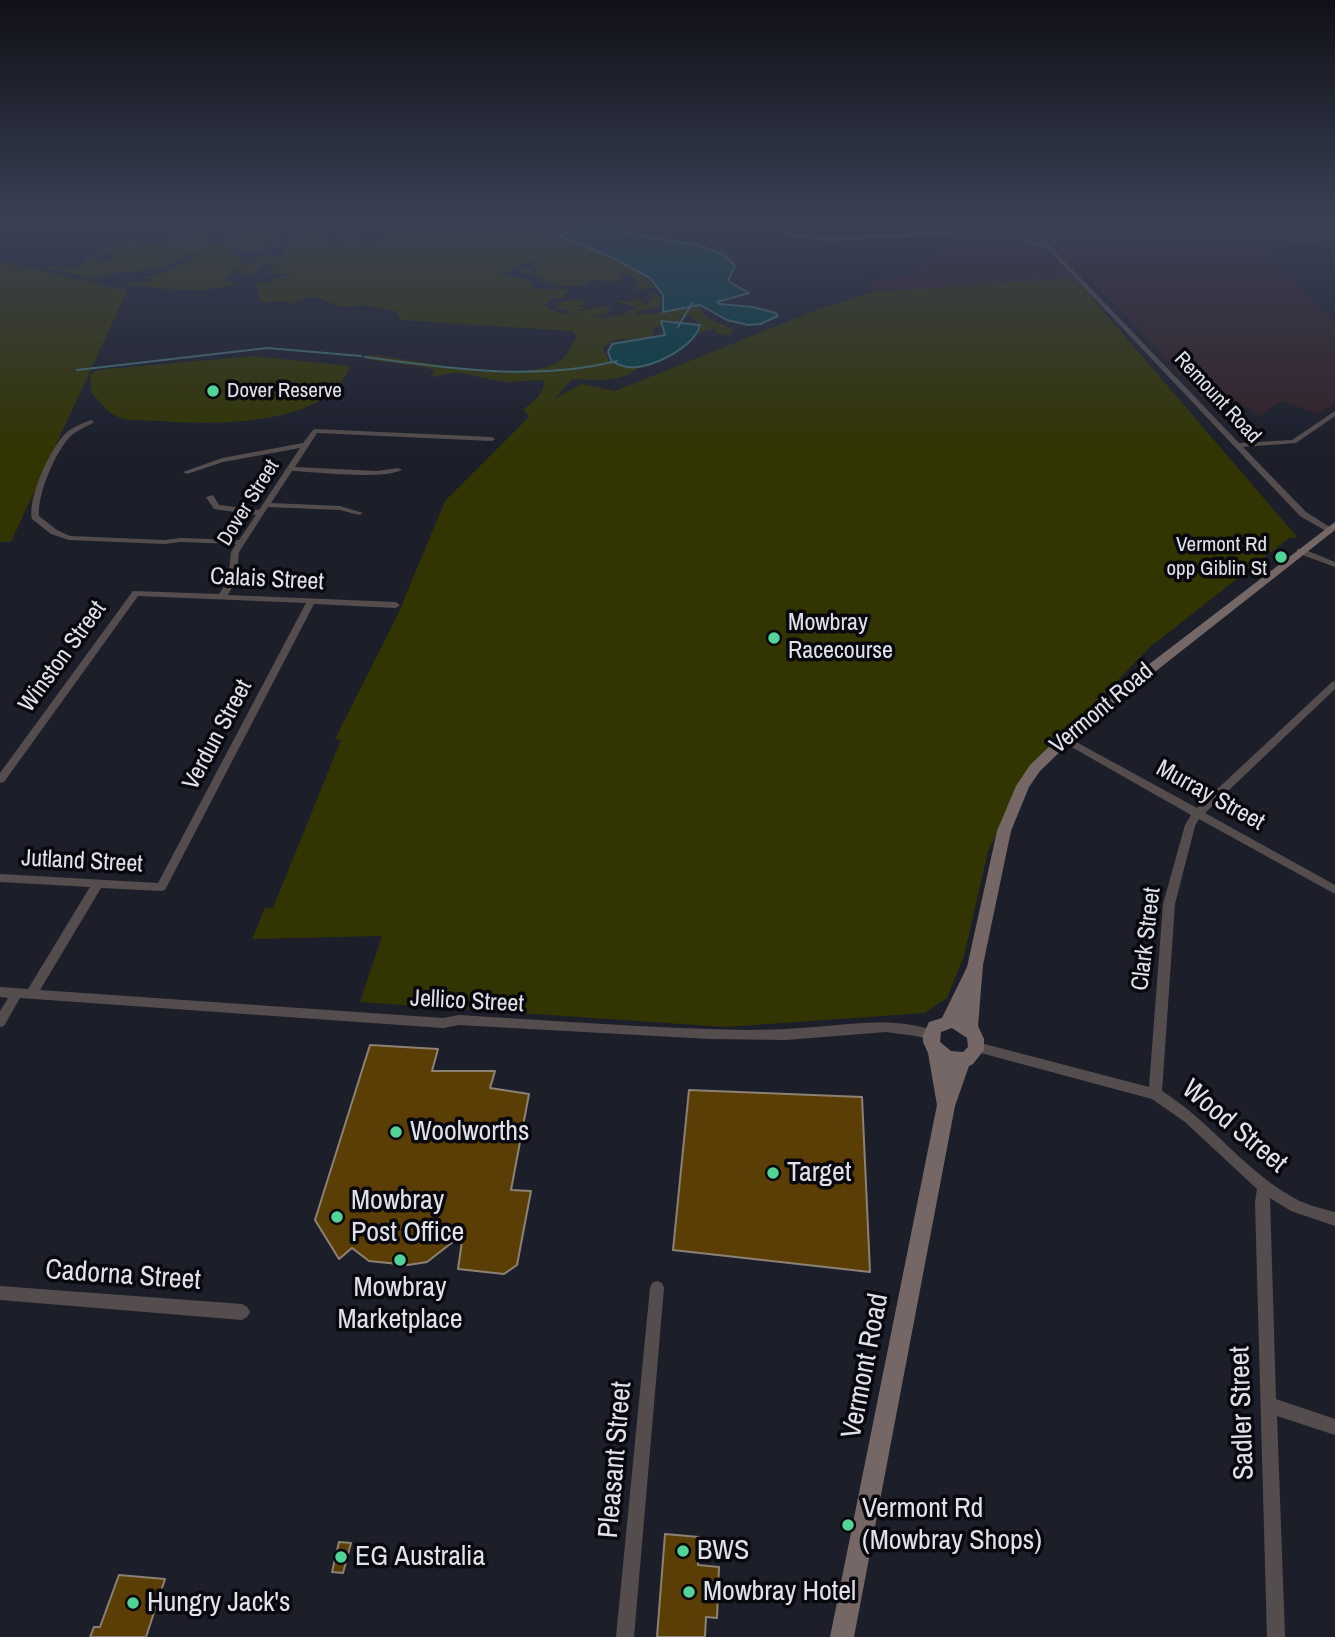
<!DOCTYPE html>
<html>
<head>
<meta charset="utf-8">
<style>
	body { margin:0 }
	canvas { display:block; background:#1c1e2a }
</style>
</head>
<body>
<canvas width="1335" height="1637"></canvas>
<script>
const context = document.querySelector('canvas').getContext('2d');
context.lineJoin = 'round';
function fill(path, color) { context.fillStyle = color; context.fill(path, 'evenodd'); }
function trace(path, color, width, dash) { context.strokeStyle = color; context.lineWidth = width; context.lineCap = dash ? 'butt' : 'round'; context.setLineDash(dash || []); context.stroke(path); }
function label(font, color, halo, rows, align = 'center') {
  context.font = font + ' "Archivo Narrow",sans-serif'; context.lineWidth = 7; context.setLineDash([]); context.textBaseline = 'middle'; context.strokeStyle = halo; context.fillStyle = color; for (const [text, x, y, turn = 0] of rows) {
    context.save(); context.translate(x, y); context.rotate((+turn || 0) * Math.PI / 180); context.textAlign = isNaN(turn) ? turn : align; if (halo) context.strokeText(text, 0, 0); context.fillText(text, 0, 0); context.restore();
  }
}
const industrial = new Path2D(`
	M935 223H1018L1022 226 1033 225 1031 223H1335V239L1264 250 1335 322V403L1319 414 1281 401 1259 417 1247 407 1214 409 1087 276 874 292 868 280 924 273 911 259 941 258 928 240 947 239Z`);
const green = new Path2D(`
	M198 223H218L211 228 218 231 206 235 213 240 210 244H219L221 236 240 237C251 227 266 236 280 234L278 247H262L268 252 233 249 243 264 256 262 247 255 262 258 268 254 279 258 286 256 281 250 289 244 286 241 292 237 309 236 308 229H324L321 239 339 242 342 233 335 227 343 223 354 229 351 238 368 241V245L361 252 367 251 372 244 391 231 378 228 366 230 358 223H532L543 230 602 253 638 273 656 288 632 290 640 282 623 273 619 274 624 278C611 287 601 277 588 281L586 286H558L539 281 537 275 521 274 525 272 516 271 527 268 539 271 531 265 540 258 510 268 509 273 495 275 530 279 534 289H567L570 292 564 294 566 298 552 299 545 304 549 310 572 315 566 310 553 308 561 305 556 302 582 299 586 304 577 306 586 308 581 310 582 311 604 306 611 309 606 314 589 318 619 316 637 307 620 303 616 299 628 302 635 298 648 305 649 299 654 297 648 294 653 292 662 298 659 307 636 312 638 315 698 307 709 319 734 330 729 336 716 333 715 328 692 336 689 333 699 323 689 315H679L683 321 653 328V337L615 340 603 348 609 361 640 366C624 383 594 380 573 379L554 399 581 384 615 391 821 308 874 292 1075 278 1297 537 1289 538 1150 647 1025 776 988 851 964 956 947 998 924 1013 725 1027 360 1002 382 936 252 939 265 908H273L341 740 335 739 398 614 445 501 530 416 523 410C532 402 545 394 544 381 532 379 522 382 510 382 492 381 476 375 459 373 450 372 440 377 431 377L434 370 424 367 365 359 368 355H376C420 361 521 384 558 362 568 356 572 345 577 336L573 331 401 320 396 311C386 310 378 307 368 306 359 304 350 309 341 306 317 300 320 291 294 304L286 301 260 302 257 283 278 282 272 279 296 273 268 274V271L279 269 268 263 258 267V272L238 275 241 269 234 271 224 280 237 283C198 297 153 287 111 282H153L154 279 141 278C163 274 179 267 198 254H187L160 270 119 272 105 277 91 278 46 268 52 266 79 269 88 257H93L96 262 114 259 112 253 99 255 96 252 109 251 101 245 116 247 118 243 97 239 127 241 137 237 140 239 135 246C164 243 175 242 198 223Z
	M0 261 127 291 11 542H0Z
	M253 356 350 366C330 427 212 425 161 421 147 420 131 422 118 417 108 414 98 399 91 392L90 375 97 370Z`);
const water = new Path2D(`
	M585 223H606L626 233 697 245 725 255 735 266 728 281 749 293 717 302 720 304 752 307 776 313 778 316 760 324 748 325 727 320 700 305 663 312V295L650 278 611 257 559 236 574 232Z
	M661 321 700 325C696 346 649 371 628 367 623 367 617 363 612 362L608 352 612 344 665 335Z`);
const stream = new Path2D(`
	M571 223 586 228
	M678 327 692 303
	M365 357C450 368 532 382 617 361
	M77 370 267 348 361 356`);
const building = new Path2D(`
	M370 1045 438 1049 432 1071H495L490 1088 529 1094 511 1190 531 1191 517 1265 504 1274 458 1269 463 1234 427 1262 408 1265 369 1261 352 1248 339 1259 315 1220Z
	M689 1090 862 1097 870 1272 673 1250Z
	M665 1534 699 1537 698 1565 719 1567 717 1618 706 1617 705 1637H657Z
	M339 1542 351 1543 343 1573 332 1572Z
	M119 1575 165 1579 146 1637H90L94 1627H100Z`);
const street = new Path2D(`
	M754 223H760L795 234 830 237 1027 227 1024 223H1028L1239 443 1292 440 1335 411V416L1296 443 1243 447 1306 512 1333 529 1332 531H1326L1300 516 1048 249 999 234 1004 233 1045 246 1030 230 830 241 794 237Z
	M91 420 94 422 93 423C85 427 75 431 69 438 55 453 37 495 39 516L57 530 70 536 165 540 180 538 239 540 256 515 214 509 206 497 213 495 219 505 259 510 300 448 223 462 187 474 183 472 222 458 303 443 313 430 315 429 492 437 495 439 492 441 317 433 295 467 377 471 398 468 402 470C381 480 318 472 292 471L271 503 340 506 363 513 359 515 340 510 268 507 239 552 236 580 228 595 396 602 400 605 396 608 314 604 165 890 161 891 101 888 40 990 443 1018 459 1015C554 1021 650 1028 746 1030 769 1030 792 1029 815 1027 856 1024 895 1017 935 1031L937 1035 935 1039 931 1040 916 1036 886 1032 786 1040 710 1039 459 1025 443 1028 20 998 4 1026 0 1027V1011L8 998 0 997V987L28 989 90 887 0 882V874L158 883 306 603 138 596 4 782 0 783V773L133 591 219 594 228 580 231 552 236 544 180 542 165 544 69 540 51 534 32 519C27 498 51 447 66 433 73 427 83 423 91 420Z
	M1297 549H1303L1335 562V567L1297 553Z
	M1335 681V689L1205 813 1335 885V894L1199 819 1195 826 1175 904 1162 1091C1209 1120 1241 1167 1289 1195 1303 1204 1319 1208 1335 1212V1226L1291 1211 1270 1198 1276 1399 1335 1419V1435L1277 1416 1285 1637H1267L1255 1202 1257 1189 1185 1122 1152 1099 977 1052 973 1051 971 1047 973 1043 977 1042 1149 1087 1163 904 1185 825 1191 815 1061 741 1059 739 1061 737H1067L1197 808 1332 682Z
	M657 1281 662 1283 664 1288 634 1637H616L650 1288 652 1283Z
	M0 1286 242 1304 247 1307 250 1312 247 1317 242 1320 0 1300Z`);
const secondary = new Path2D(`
	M1335 522V530L1090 723 1040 771 1029 787 1011 831 983 965 978 1026 984 1039V1050L973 1064 969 1066 955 1106 854 1637H830L937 1105 928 1053 923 1042V1035L929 1022 942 1018 967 967 997 831 1016 786 1030 765 1080 717ZM952 1028 967 1038 968 1047 963 1052 951 1051 940 1042 941 1032Z`);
const markers = [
	[213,391,7,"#52d397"],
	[1281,557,7,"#52d397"],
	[774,638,7,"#52d397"],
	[396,1132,7,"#52d397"],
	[773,1173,7,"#52d397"],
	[337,1217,7,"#52d397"],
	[400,1260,7,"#52d397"],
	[848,1525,7,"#52d397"],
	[683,1551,7,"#52d397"],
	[341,1557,7,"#52d397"],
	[689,1592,7,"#52d397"],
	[133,1603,7,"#52d397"]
];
const farPoinames = [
	["Dover Reserve",227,391],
	["Vermont Rd",1267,545,"right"],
	["opp Giblin St",1267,569,"right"]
];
const farStreetnames = [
	["Remount Road",1217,398,47],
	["Dover Street",249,503,-58]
];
const streetNames = [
	["Calais Street",267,580,3],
	["Winston Street",63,657,-54],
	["Vermont Road",1102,709,-40],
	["Verdun Street",218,735,-62],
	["Murray Street",1210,796,29],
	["Jutland Street",82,862,3],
	["Clark Street",1147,939,-83],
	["Jellico Street",467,1002,3]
];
const poiNames = [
	["Mowbray",788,624],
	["Racecourse",788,652]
];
const nearStreetnames = [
	["Wood Street",1234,1127,40],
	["Cadorna Street",123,1276,4],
	["Vermont Road",866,1366,-79],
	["Sadler Street",1243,1413,-92],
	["Pleasant Street",616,1460,-85]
];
const nearPoinames = [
	["Woolworths",410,1132],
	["Target",787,1173],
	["Mowbray",351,1201],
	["Post Office",351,1233],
	["Mowbray",400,1288,"center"],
	["Marketplace",400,1320,"center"],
	["Vermont Rd",862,1509],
	["(Mowbray Shops)",862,1541],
	["BWS",697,1551],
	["EG Australia",355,1557],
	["Mowbray Hotel",703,1592],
	["Hungry Jack's",147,1603]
];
fill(industrial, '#322027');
fill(green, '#323501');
fill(water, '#004044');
trace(water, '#437176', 2);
trace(stream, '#437176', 2);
fill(building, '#5b3e06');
trace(building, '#8c8274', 2);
fill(street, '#554d4d');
fill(secondary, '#746766');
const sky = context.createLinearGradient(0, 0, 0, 452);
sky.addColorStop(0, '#0f1017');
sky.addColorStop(0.49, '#3a4155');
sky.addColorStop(1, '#3a415500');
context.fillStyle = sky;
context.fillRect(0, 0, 1335, 452);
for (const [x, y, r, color] of markers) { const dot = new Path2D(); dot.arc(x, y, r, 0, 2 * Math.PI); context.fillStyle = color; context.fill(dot); trace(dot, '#08080e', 2.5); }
label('21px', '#e0e2ea', '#08080e', farPoinames, 'left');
label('21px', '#e0e2ea', '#08080e', farStreetnames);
label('24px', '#e0e2ea', '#08080e', streetNames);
label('24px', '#e0e2ea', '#08080e', poiNames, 'left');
label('28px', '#e0e2ea', '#08080e', nearStreetnames);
label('28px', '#e0e2ea', '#08080e', nearPoinames, 'left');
</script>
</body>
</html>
